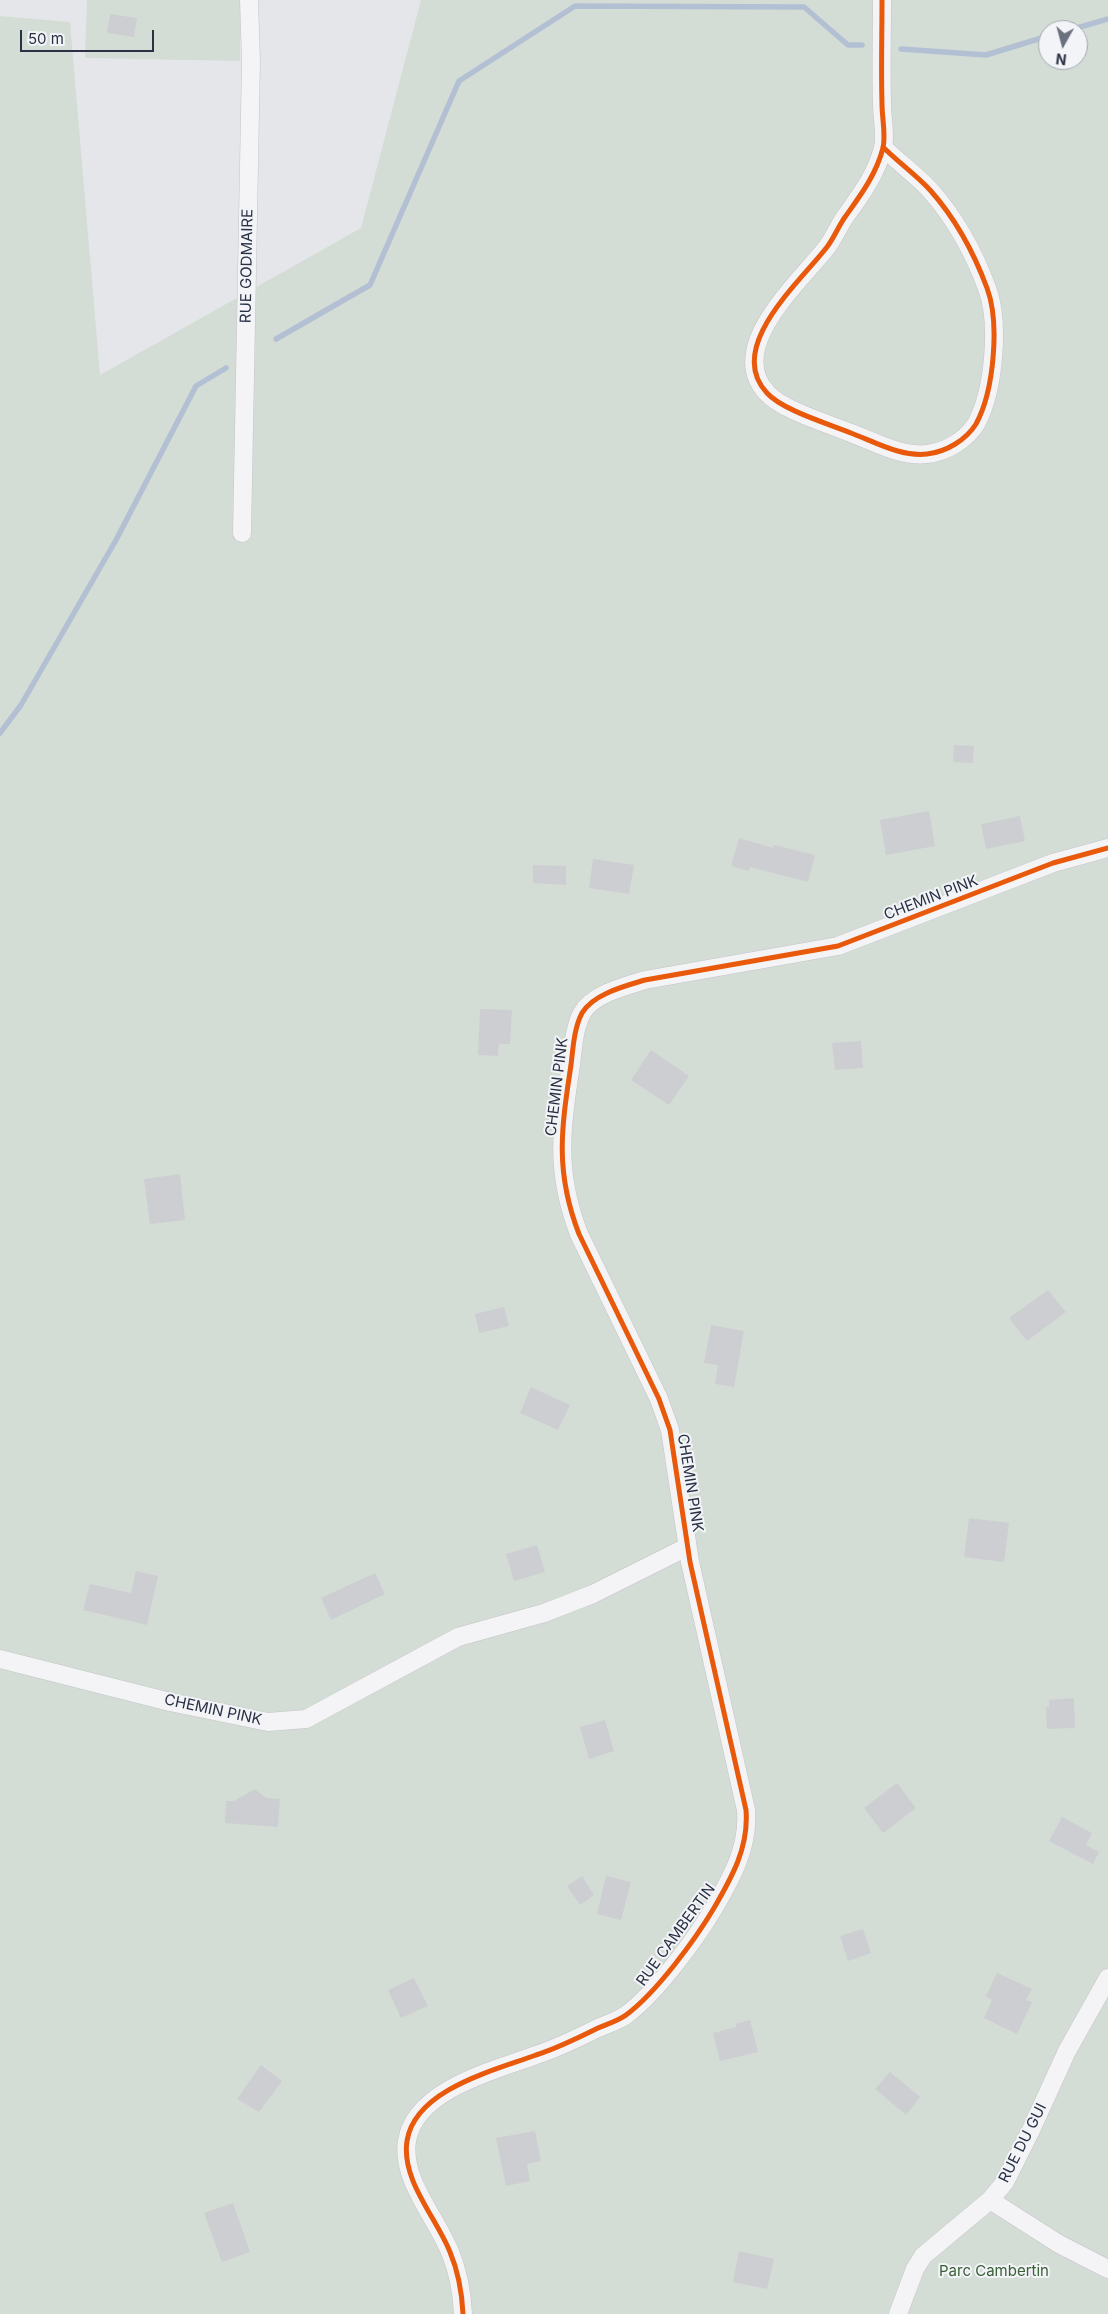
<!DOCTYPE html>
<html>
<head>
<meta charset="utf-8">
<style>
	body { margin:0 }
	#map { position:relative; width:1108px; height:2314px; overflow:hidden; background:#e5e6e9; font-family:Inter,sans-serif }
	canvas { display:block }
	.north { position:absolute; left:1038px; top:20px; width:50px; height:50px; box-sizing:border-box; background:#f3f4f8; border:1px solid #a3a6b0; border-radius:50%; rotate:187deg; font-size:14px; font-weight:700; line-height:20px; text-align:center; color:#2a3144 }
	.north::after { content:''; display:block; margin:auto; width:18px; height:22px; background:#6b707e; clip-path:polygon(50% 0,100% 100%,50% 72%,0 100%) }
	.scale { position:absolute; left:20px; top:30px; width:134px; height:22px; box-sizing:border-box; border:2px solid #2a3144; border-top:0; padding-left:6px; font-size:15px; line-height:18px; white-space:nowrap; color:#2a3144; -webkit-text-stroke:4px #f3f4f8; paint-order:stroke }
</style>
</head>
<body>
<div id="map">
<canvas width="1108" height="2314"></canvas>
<div class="north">N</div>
<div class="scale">50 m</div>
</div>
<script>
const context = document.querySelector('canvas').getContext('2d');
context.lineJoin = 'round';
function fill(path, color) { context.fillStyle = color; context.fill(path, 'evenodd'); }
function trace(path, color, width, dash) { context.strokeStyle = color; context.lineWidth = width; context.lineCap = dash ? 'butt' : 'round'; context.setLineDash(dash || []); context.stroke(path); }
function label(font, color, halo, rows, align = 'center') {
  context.font = font + ' Inter,sans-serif'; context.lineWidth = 4; context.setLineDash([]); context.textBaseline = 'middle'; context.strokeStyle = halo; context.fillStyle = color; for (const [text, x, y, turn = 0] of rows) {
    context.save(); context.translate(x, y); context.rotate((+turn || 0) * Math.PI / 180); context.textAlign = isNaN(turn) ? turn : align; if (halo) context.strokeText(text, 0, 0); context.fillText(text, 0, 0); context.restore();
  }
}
const green = new Path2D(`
	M87 0H241L240 61 85 58Z
	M421 0H1108V2314H0V16L70 22 100 375 361 228ZM1048 30H1078V60H1048Z`);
const stream = new Path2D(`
	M1070 30 1108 19
	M901 49 986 55 1048 36
	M276 339 370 285 459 81 575 6 804 7 848 45H862
	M0 733 21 705 116 540 196 386 226 368`);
const building = new Path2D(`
	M110 14 137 18 134 37 107 33Z
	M954 745 974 746 973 763 953 762Z
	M929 811 935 846 886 855 880 820Z
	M1020 816 1025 841 986 849 981 824Z
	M739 838 773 848 774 845 815 855 808 882 750 867 749 871 731 866Z
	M593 859 634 865 629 894 589 888Z
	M533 865 566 866V885L533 883Z
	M480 1009 512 1010 510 1044H499L498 1056 478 1055Z
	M861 1041 863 1068 835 1070 832 1043Z
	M651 1050 689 1076 669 1105 631 1080Z
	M180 1174 185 1220 150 1224 144 1179Z
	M1048 1290 1066 1312 1027 1341 1009 1318Z
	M504 1307 509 1326 479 1333 475 1314Z
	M711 1325 744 1331 734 1387 715 1384 718 1365 704 1363Z
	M531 1387 570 1405 558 1430 520 1413Z
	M969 1518 1009 1523 1004 1562 964 1557Z
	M537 1545 545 1572 514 1581 506 1554Z
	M136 1571 158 1576 147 1625 83 1610 90 1584 131 1593Z
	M375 1573 385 1594 331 1620 321 1598Z
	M1074 1698 1075 1728 1047 1729 1046 1707H1049V1700Z
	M605 1720 614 1751 589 1759 580 1727Z
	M897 1783 916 1808 883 1833 864 1808Z
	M255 1789 266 1798 280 1799 278 1827 225 1823 226 1801H234Z
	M1062 1817 1092 1833 1086 1845 1099 1852 1093 1864 1049 1841Z
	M582 1876 594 1895 580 1905 567 1886Z
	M606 1876 631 1882 621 1920 597 1914Z
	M863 1929 871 1953 848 1961 840 1936Z
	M997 1973 1032 1989 1026 2000 1032 2002 1017 2034 984 2018 992 2000 986 1996Z
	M414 1978 428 2006 401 2018 388 1990Z
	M750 2020 758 2052 720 2061 713 2033 736 2027V2024Z
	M261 2065 282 2081 259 2112 237 2099Z
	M890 2072 920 2097 906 2115 875 2089Z
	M535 2131 541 2161 527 2164 530 2181 506 2186 496 2138Z
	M233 2203 250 2252 222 2262 204 2213Z
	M739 2251 774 2259 767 2289 733 2282Z`);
const street = new Path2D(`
	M882 0C882 35 881 69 882 104 882 118 886 135 883 148 876 175 860 196 845 217 838 227 834 238 827 247 801 281 724 347 767 393 782 410 829 424 851 433 875 442 901 457 927 454 946 452 966 440 976 424 994 391 1000 323 987 288 974 253 955 218 930 190 916 175 898 162 883 147
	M242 533 251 61 249 0
	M0 1659 170 1702 268 1722 306 1719 458 1637 544 1613 593 1594 687 1547
	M990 2200 1059 2244 1108 2269
	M463 2314C462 2293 458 2271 450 2252 436 2217 401 2180 407 2141 415 2089 496 2070 536 2055 558 2048 578 2038 598 2028 607 2024 618 2021 626 2015 656 1993 695 1940 714 1908 732 1877 749 1847 746 1810L690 1562 670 1430 659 1399 579 1234C555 1172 561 1130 571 1065 573 1049 574 1028 582 1013 593 994 625 986 645 980L838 946 1053 863 1108 848
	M898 2314 915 2269 923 2256 990 2200 1005 2182 1031 2130 1067 2051 1108 1978`);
const cycleway = new Path2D(`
	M882 0C882 35 881 69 882 104 882 118 886 135 883 148 876 175 860 196 845 217 838 227 834 238 827 247 801 281 724 347 767 393 782 410 829 424 851 433 875 442 901 457 927 454 946 452 966 440 976 424 994 391 1000 323 987 288 974 253 955 218 930 190 916 175 898 162 883 147
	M463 2314C462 2293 458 2271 450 2252 436 2217 401 2180 407 2141 415 2089 496 2070 536 2055 558 2048 578 2038 598 2028 607 2024 618 2021 626 2015 656 1993 695 1940 714 1908 732 1877 749 1847 746 1810L690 1562 670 1430 659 1399 579 1234C555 1172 561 1130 571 1065 573 1049 574 1028 582 1013 593 994 625 986 645 980L838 946 1053 863 1108 848`);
const streetNames = [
	["RUE GODMAIRE",247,266,-89],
	["CHEMIN PINK",931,898,-21],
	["CHEMIN PINK",557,1087,-83],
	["CHEMIN PINK",690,1483,81],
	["CHEMIN PINK",213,1710,12],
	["RUE CAMBERTIN",676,1935,-54],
	["RUE DU GUI",1023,2143,-63]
];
const parkNames = [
	["Parc Cambertin",994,2271]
];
fill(green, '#d4ddd5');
trace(stream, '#b3c0d4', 5.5);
fill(building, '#cdced2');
trace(street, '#c3c4c7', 19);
trace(street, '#f4f4f6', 18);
trace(cycleway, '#e8590c', 5);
label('15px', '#2a3144', '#f3f4f8', streetNames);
label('15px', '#3a6037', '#f3f4f8', parkNames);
</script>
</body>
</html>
